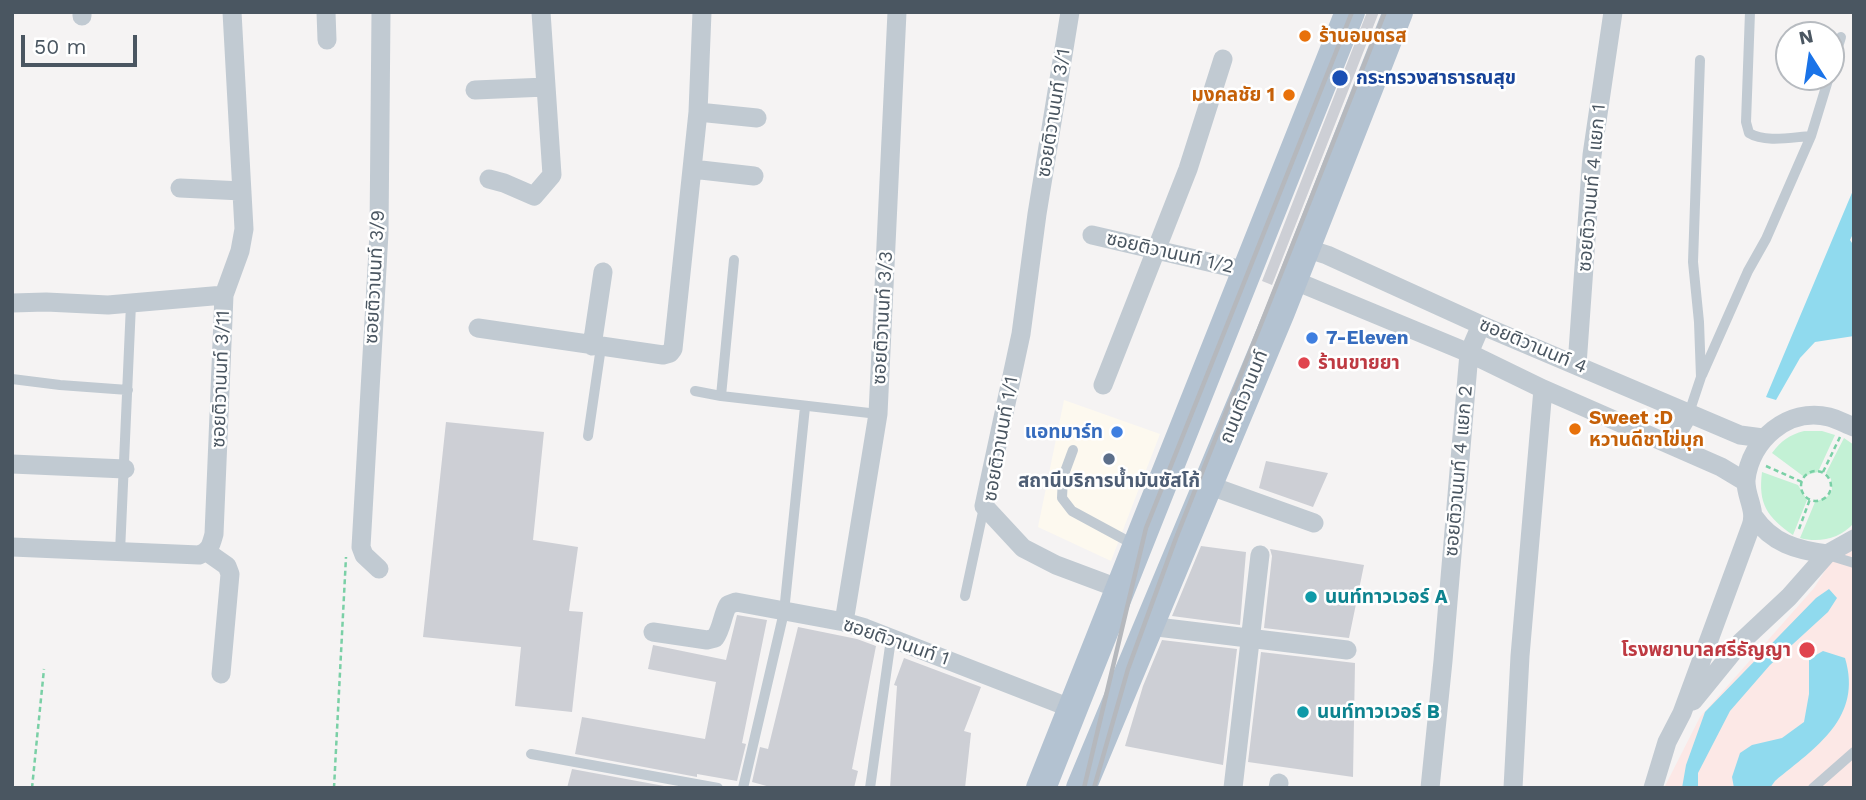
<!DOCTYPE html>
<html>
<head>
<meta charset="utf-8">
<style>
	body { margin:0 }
	#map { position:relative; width:1866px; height:800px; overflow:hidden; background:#f5f3f3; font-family:"Work Sans",sans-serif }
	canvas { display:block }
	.frame { position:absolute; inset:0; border:14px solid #4a5661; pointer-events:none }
	.north { position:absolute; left:1775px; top:21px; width:70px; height:70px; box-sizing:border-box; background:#fff; border:2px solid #b7bbc0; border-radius:50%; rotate:348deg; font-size:19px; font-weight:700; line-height:28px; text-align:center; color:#4a5661 }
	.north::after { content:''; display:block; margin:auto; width:24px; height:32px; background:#1a73e8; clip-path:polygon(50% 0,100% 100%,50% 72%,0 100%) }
	.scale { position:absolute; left:21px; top:35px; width:116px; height:32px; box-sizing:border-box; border:4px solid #4a5661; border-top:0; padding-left:9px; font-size:21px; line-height:24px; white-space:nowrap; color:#4a5661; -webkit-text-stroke:5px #fff; paint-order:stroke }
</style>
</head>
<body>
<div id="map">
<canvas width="1866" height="800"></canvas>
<div class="frame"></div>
<div class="north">N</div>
<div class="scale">50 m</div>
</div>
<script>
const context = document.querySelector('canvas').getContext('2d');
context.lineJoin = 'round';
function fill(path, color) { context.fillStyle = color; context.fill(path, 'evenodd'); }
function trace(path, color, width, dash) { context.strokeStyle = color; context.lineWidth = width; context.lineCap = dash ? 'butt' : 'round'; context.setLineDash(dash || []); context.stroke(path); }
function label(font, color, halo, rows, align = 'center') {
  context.font = font + ' "Work Sans","Noto Sans Thai",sans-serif'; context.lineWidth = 5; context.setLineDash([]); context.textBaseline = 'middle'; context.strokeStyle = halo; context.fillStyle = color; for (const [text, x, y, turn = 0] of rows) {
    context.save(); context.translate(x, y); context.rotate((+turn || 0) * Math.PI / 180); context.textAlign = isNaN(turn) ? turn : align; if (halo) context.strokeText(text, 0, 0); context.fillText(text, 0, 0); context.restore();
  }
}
const commercial = new Path2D(`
	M1064 400 1160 434 1111 561 1038 527Z`);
const medical = new Path2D(`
	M1854 525V788H1664L1700 717 1814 588Z`);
const green = new Path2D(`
	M1804 431H1822L1835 435 1818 472 1803 476 1772 453C1781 441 1789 435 1804 431Z
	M1844 438 1854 445V523C1840 539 1819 543 1800 538L1815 502 1827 497 1832 491 1831 479 1826 473Z
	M1762 472 1798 485 1807 500 1793 535C1767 517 1758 504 1762 472Z`);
const water = new Path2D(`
	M1854 188V232L1850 240 1854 246V336L1815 342 1800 358 1776 400 1766 397Z
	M1829 589 1837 598 1828 612 1770 665 1730 711 1698 773V788H1682L1686 765 1705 712 1816 598Z
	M1823 651 1845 658C1863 718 1816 747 1775 781L1770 788H1734L1732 777 1740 753 1752 745 1782 738 1804 722 1809 694V659Z`);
const building = new Path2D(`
	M1367 12H1379L1272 285 1262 281Z
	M446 422 544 432 533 540 578 547 569 611 583 612 572 712 515 706 521 647 423 637Z
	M1266 461 1328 473 1313 507 1259 488Z
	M1201 546 1246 552 1240 625 1172 616Z
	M1270 549 1364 565 1349 638 1264 628 1272 556Z
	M737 615 767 620 742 743 746 744 737 781 697 774V777L575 754 582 717 705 739 716 682 648 669 653 645 726 660Z
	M798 627 857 639 876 646 852 769 858 771 854 788H774L752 782 760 747 768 749Z
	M1162 640 1237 649 1223 765 1125 746 1143 686Z
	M1261 652 1355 663 1353 777 1248 762Z
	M904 658 981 687 964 731 971 733 965 788H890L897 686 894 685Z
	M572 769 675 788H567Z`);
const path = new Path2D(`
	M1766 466 1802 482
	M1801 486a15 15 0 1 1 30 0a15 15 0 1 1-30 0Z
	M1823 472 1840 437
	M1799 529 1810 499
	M32 788 44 669
	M334 788 346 557`);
const service = new Path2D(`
	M1750 12 1746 122 1749 133C1765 143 1793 137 1811 136
	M1831 70 1841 37
	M734 260 721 396 878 414
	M1702 375 1748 271 1766 239 1811 136 1829 77
	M12 379 60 385 128 390
	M695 391 721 396
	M1689 413 1701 377 1699 322 1693 262 1700 60
	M588 436 601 347
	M1073 450 1063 477 1062 498 1072 511 1133 544
	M120 552 131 304
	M1828 555 1854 563
	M965 596 984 507
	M531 754 718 788
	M743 788 784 612 805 407
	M870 788 891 639
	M1813 788 1854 752`);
const minor = new Path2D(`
	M82 12V16
	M326 12 327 40
	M1070 12 1037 214 1021 334 984 506 1023 548 1056 565 1120 589
	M475 90 546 87
	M698 112 757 118
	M692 169 754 176
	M489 179 504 183 534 196 552 175 541 12
	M180 188 242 191
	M1092 235 1247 271
	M1305 248 1327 255 1481 325 1740 435 1763 438
	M1293 280 1469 353 1543 389 1721 467 1746 482
	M12 303 46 302 108 305 224 295
	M478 328 663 355 670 353 673 349 698 112 702 12
	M592 346 603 272
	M1577 365 1592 155 1613 12
	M1103 385 1188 169 1223 59
	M1671 444 1689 413
	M12 464 125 469
	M1208 485 1314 523
	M1754 517C1772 543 1796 550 1827 554
	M12 547 199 555C210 551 211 545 214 534L224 295 240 251 244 229 232 12
	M207 552 227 566 230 574 221 674
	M379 569 364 555 361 547 379 233 381 12
	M844 622 878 414 897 12
	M1149 626 1347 650
	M653 632 707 640 715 638C722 628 722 616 728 605L736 602 844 622 865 628 1073 709
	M1693 701 1741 642 1789 597 1827 554 1854 539
	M1233 788 1260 555
	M1278 788 1279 783
	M1430 788 1443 661 1469 353 1481 325
	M1513 788 1520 656 1543 389
	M1653 788 1667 742 1682 713C1705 651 1728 589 1751 526 1757 510 1745 496 1746 480 1750 440 1788 407 1829 417 1837 419 1846 424 1854 427`);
const primary = new Path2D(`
	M1041 788 1350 12
	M1081 788 1280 312 1398 12`);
const rail = new Path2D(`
	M1084 788 1146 528 1352 12
	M1094 788 1128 669 1176 538 1385 12`);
const markers = [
	[1305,36,7,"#e8710a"],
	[1340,78,9,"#1a4fb4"],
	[1289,95,7,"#e8710a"],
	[1312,338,7,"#3f7fe0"],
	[1304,363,7,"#e0444e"],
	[1575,429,7,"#e8710a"],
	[1117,432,7,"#3f7fe0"],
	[1109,459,7,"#5c6f8a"],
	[1311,597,7,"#0f9aa8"],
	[1807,650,9,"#e0444e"],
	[1303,712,7,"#0f9aa8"]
];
const foodNames = [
	["ร้านอมตรส",1319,36],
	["มงคลชัย 1",1275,95,"right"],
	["Sweet :D",1589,418],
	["หวานดีชาไข่มุก",1589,440]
];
const transitNames = [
	["กระทรวงสาธารณสุข",1356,78]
];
const streetNames = [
	["ซอยติวานนท์ 3/1",1054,113,-81],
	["ซอยติวานนท์ 4 แยก 1",1592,188,-85],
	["ซอยติวานนท์ 1/2",1170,253,13],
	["ซอยติวานนท์ 3/9",375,277,-87],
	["ซอยติวานนท์ 3/3",883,318,-87],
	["ซอยติวานนท์ 4",1533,346,23],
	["ซอยติวานนท์ 3/11",221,379,-88],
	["ถนนติวานนท์",1244,397,-68],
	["ซอยติวานนท์ 1/1",1001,439,-80],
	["ซอยติวานนท์ 4 แยก 2",1459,471,-85],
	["ซอยติวานนท์ 1",896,642,19]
];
const shopNames = [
	["7-Eleven",1326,338],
	["แอทมาร์ท",1103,432,"right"]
];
const healthNames = [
	["ร้านขายยา",1318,363],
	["โรงพยาบาลศรีธัญญา",1791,650,"right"]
];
const serviceNames = [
	["สถานีบริการน้ำมันซัสโก้",1109,481]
];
const cultureNames = [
	["นนท์ทาวเวอร์ A",1325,597],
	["นนท์ทาวเวอร์ B",1317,712]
];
fill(commercial, '#fdf9ef');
fill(medical, '#fce8e6');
fill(green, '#c3f1d5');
fill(water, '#90daee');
fill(building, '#cdcfd5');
trace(path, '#7ad0a6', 2.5, [5, 3.5]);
trace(service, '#c1cad2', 10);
trace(minor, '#c1cad2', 19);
trace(primary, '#b3c2d1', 30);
trace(rail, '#b5b8bd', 4.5);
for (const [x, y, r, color] of markers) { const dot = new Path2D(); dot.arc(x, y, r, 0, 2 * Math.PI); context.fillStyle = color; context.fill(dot); trace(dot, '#fff', 2.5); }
label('bold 19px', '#c56008', '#fff', foodNames, 'left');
label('bold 19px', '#164399', '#fff', transitNames, 'left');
label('19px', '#4a5661', '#fff', streetNames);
label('bold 19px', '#366cbe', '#fff', shopNames, 'left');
label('bold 19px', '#be3a42', '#fff', healthNames, 'left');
label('bold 19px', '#4e5e75', '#fff', serviceNames);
label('bold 19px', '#0d838f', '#fff', cultureNames, 'left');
</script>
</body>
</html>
